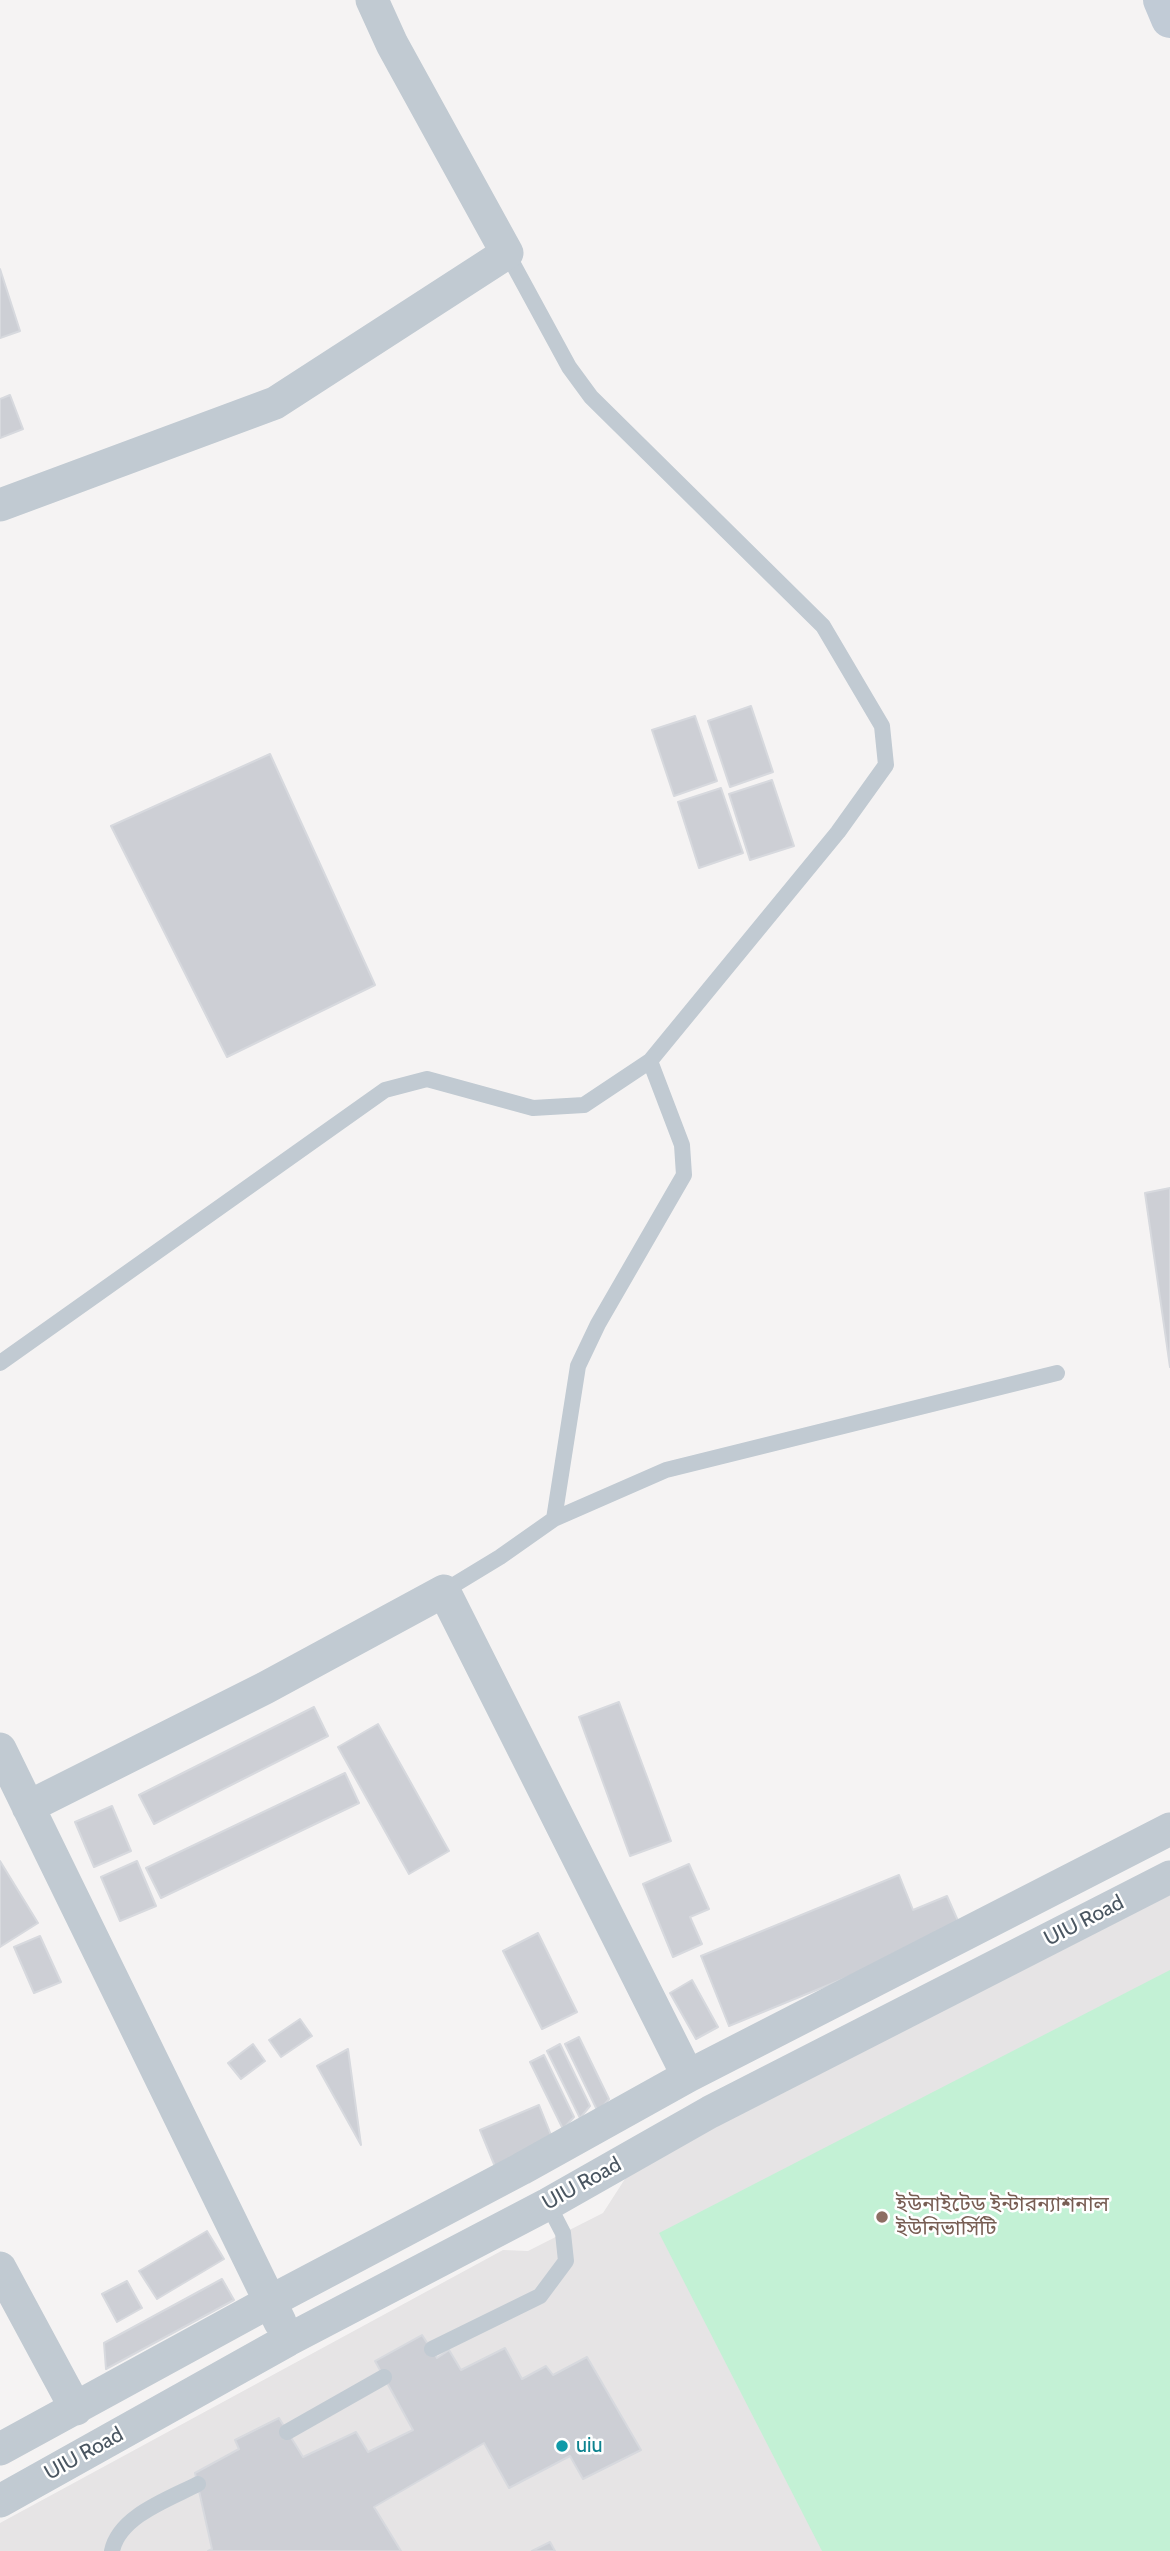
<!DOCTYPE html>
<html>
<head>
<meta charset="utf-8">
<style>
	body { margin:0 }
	canvas { display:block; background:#f5f3f3 }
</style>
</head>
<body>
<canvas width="1170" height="2551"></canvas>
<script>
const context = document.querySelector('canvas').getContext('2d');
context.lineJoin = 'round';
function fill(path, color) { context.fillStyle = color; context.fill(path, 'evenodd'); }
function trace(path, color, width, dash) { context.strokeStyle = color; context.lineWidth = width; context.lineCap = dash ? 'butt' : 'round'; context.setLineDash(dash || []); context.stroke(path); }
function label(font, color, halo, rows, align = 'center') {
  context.font = font + ' Cabin,"Noto Sans Bengali",sans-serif'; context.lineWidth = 5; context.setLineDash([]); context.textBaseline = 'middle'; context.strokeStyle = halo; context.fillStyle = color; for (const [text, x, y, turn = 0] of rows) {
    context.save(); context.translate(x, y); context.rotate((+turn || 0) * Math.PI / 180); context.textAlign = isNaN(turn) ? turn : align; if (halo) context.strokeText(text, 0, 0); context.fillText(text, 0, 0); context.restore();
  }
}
const education = new Path2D(`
	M1170 1888V2551H0V2523L503 2250 528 2251 603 2213 632 2168Z`);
const green = new Path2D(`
	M1170 1970V2551H822L659 2233Z`);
const building = new Path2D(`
	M0 269 20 331 0 338Z
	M10 395 23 429 0 438V399Z
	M751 706 773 772 730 787 708 721Z
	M695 716 717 781 674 796 652 730Z
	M270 754 375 985 227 1057 111 826Z
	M772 780 794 846 750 860 729 794Z
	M721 788 743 853 699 868 678 802Z
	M1170 1188V1367L1145 1193Z
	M619 1702 671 1841 630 1856 579 1717Z
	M314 1707 328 1736 154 1824 139 1795Z
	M378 1724 449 1851 409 1874 338 1747Z
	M345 1773 359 1803 161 1898 146 1868Z
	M112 1806 131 1851 94 1867 75 1822Z
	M0 1861 38 1923 0 1947Z
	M137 1861 156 1906 120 1921 101 1877Z
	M689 1864 709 1909 690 1917 702 1944 673 1957 643 1884Z
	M899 1875 913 1910 947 1896 962 1930 729 2026 701 1956Z
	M538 1933 577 2012 542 2029 503 1951Z
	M40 1936 61 1982 34 1993 14 1947Z
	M692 1980 718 2027 696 2039 670 1993Z
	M300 2019 312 2036 281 2057 269 2040Z
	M579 2037 609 2099 598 2112 565 2044Z
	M253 2044 265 2061 241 2079 228 2063Z
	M560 2044 590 2106 580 2118 547 2051Z
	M348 2049 361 2145 317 2066Z
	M544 2055 574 2117 563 2129 530 2062Z
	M539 2105 555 2145 496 2169 480 2130Z
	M207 2231 224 2259 157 2299 139 2271Z
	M222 2279 234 2300 106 2369 104 2343Z
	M127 2281 142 2308 117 2322 102 2294Z
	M422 2335 437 2358 449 2350 461 2370 505 2348 522 2379 546 2366 553 2375 587 2357 641 2450 583 2479 570 2456 509 2488 484 2443 374 2507 401 2551H208L212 2549 195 2473 239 2449 235 2440 279 2418 303 2457 356 2432 368 2452 413 2430 375 2361Z
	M550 2542 555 2551H532Z`);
const lane = new Path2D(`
	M0 1363 385 1090 427 1079 533 1108 584 1105 650 1061 838 832 886 765 882 726 823 626 591 397 569 367 507 253
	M554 1519 578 1366 598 1324 684 1175 682 1145 650 1061
	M444 1591 500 1557 554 1519 666 1470 1057 1373
	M432 2349 540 2296 566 2261 563 2233 548 2204
	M287 2432 384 2377
	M112 2551C119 2516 169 2499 198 2484`);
const street = new Path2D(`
	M0 505 275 403 507 253 392 44 372 0
	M0 1749 280 2322
	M28 1807 265 1688 444 1591 688 2076
	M0 2268 76 2409
	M0 2449 271 2301 521 2169 688 2076 1170 1829
	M0 2501 288 2340 548 2204 710 2112 1170 1877`);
const secondary = new Path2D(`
	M1162 0 1170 19`);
const markers = [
	[882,2217,7,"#8d6e63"],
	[562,2446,7,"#0f9aa8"]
];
const streetNames = [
	["UIU Road",1084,1921,-27],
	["UIU Road",582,2184,-29],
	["UIU Road",84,2454,-29]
];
const educationNames = [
	["ইউনাইটেড ইন্টারন্যাশনাল",896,2205],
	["ইউনিভার্সিটি",896,2229]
];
const cultureNames = [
	["uiu",576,2446]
];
fill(education, '#e6e4e5');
fill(green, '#c3f1d5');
fill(building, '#cdcfd5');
trace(building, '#d7d9de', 2);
trace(lane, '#c1cad2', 16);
trace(street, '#c1cad2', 33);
trace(secondary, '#c1cbd6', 38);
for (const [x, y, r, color] of markers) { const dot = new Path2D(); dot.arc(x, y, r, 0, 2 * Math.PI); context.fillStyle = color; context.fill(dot); trace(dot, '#fff', 2.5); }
label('21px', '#4a5661', '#fff', streetNames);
label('21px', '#785e54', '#fff', educationNames, 'left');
label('21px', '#0d838f', '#fff', cultureNames, 'left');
</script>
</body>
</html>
